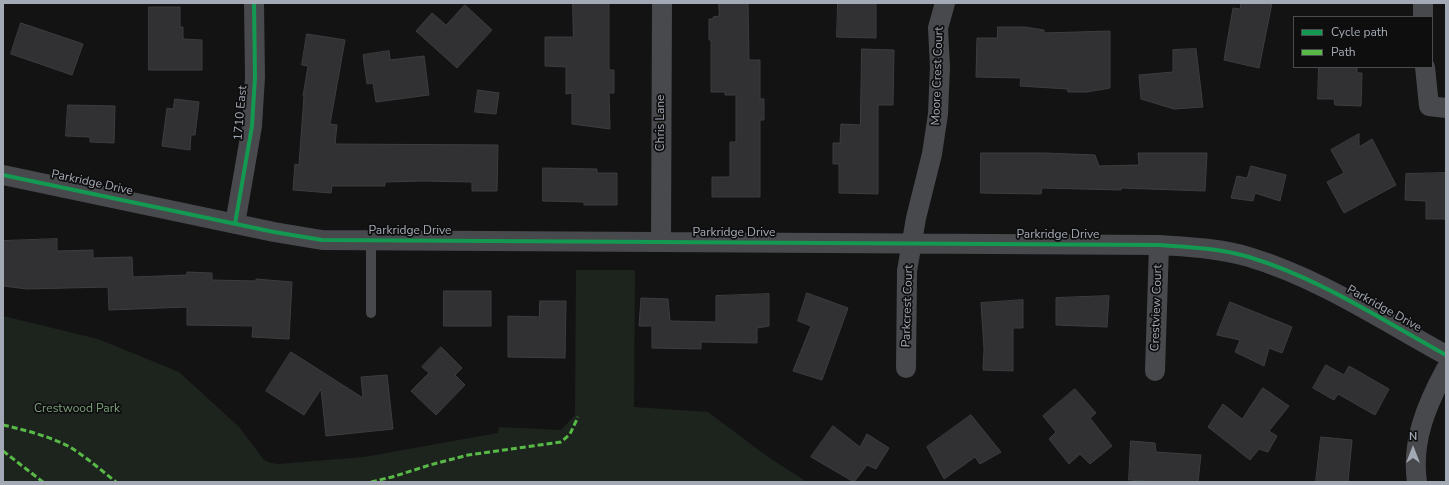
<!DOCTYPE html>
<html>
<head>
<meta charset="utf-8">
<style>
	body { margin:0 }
	#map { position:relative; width:1449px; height:485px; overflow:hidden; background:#131314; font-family:"Nunito Sans",sans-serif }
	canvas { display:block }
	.frame { position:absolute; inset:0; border:4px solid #a4aab5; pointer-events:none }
	.legend { position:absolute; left:1293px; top:16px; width:140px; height:52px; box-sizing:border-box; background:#0e0e0f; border:1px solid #4a4c51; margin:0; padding:5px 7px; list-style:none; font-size:12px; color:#a4aab5 }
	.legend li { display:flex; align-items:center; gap:8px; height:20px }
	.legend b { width:20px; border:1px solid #4a4c51 }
	.north { position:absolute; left:1393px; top:429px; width:40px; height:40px; -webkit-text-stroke:3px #0e0e0f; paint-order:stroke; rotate:0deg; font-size:11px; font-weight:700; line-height:16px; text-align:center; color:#a4aab5 }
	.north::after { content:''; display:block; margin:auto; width:14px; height:18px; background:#a4aab5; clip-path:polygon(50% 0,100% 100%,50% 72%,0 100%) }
</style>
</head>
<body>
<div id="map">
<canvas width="1449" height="485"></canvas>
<div class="frame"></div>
<ul class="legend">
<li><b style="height:5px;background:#139951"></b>Cycle path</li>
<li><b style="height:5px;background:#58b947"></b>Path</li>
</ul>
<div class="north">N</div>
</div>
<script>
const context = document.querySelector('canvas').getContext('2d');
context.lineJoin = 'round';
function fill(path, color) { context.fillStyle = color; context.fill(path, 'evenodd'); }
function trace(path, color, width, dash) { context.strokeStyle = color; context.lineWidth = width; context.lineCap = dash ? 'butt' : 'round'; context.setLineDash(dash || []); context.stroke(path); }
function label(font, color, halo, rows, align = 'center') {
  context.font = font + ' "Nunito Sans",sans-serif'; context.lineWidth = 3.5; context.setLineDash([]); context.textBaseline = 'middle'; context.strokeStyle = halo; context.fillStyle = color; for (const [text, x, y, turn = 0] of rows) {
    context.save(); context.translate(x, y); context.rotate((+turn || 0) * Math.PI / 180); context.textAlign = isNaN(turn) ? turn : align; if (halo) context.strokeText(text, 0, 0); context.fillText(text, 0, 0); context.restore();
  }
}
const green = new Path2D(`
	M576 270H635L634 407 708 412 768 457 807 482H3V316L98 339 179 372 239 427 264 460 271 463 278 464 364 457 498 433 499 427 561 430 575 415Z`);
const building = new Path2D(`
	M573 3H609V70H614V93H609L610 129 572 124V93L566 94V67L545 66V37H573Z
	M719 3H748L749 60H760V99H764V120H760V197H712V177H730V142H736V95H725V92H711V40H709V19H713V17L719 16Z
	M838 3H876V38L837 37Z
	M1241 3H1272L1259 68 1224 60 1233 8 1240 9Z
	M465 5 492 30 457 68 416 31 432 13 446 25Z
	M149 7H180V27H183V39L202 40V70H149Z
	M21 23 83 44 72 75 11 54Z
	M998 27H1025L1044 30V33L1110 31V88L1087 92H1068L1067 89 1020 86 1021 78 976 77 977 38H997Z
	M307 34 345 40 330 124 337 125 335 144 498 145 497 191H472V182L423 181 385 182V186H332L331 193 293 190 295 164 299 165 304 96H303L308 66 302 65Z
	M862 49 894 50 893 105H878V194L839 193V164H833V143H840L841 124 860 125Z
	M1196 49 1203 107 1174 109 1141 99 1139 75 1173 72V50Z
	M389 51 390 60 424 56 429 95 376 102 373 83 367 84 363 55Z
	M1319 67H1357V73H1362L1361 106 1335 105 1334 99H1318Z
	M478 90 499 93 496 114 475 112Z
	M175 99 199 102 195 135H191L190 150 162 146 167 108 173 109Z
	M68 105 115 106 114 143 90 142V137L66 136Z
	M1359 134V147L1372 139 1396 185 1344 213 1327 182 1344 173 1331 150Z
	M981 153H1045L1095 155 1099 166 1139 165 1138 153H1207L1205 191 1121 188V190L1042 188 1041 194 981 193Z
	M1251 166 1286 175 1280 201 1255 193 1253 201 1231 198 1237 176 1247 178Z
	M543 168 597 169V173H617V205H584V202L543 201Z
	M1446 173V219H1426V201L1405 200 1406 174Z
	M57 239V251L93 250V258L132 257 133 277 187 275V272L212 273V280L256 281V279L292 282 289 339 252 337 253 326 187 325V307L109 310 108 287 27 289 3 286V241Z
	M444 291H491V326H444Z
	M807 293 848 308 822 380 793 371 811 326 798 321Z
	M769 294V326L757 328V343L701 342V349L652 348V326H639L641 298 668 299 670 321 716 322V296Z
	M1109 296 1107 327 1056 325V298Z
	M1023 300V328H1013V371L983 370 984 349 981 303Z
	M540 301H566L565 358 508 357V316L539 317Z
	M1230 302 1292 327 1282 353 1269 348 1264 366 1235 352 1240 340 1217 335Z
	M441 347 462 368 455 375 465 385 436 415 411 391 429 373 422 367Z
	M291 352 363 398 361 377 387 375 393 429 326 436 321 389 304 415 266 391Z
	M1326 365 1344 375 1349 366 1389 389 1375 415 1338 394 1334 400 1313 388Z
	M1263 388 1289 406 1269 431 1277 436 1268 452 1259 449 1250 460 1208 427 1223 404 1242 419Z
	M1075 389 1096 413 1090 418 1112 446 1090 464 1080 454 1069 464 1049 439 1056 432 1043 416Z
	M971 415 1001 452 980 464 975 457 944 479 927 447Z
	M833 426 860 447 867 434 889 448 876 469 867 465 854 482 811 457Z
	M1321 437 1352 440 1348 482H1316Z
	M1131 441 1155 443 1156 452 1201 455 1198 482H1161L1129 480Z`);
const lane = new Path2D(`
	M371 241V313`);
const street = new Path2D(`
	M1423 17V3
	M1425 67 1429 106 1446 108
	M3 175 274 232 322 240 1159 245C1189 247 1219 248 1249 257 1319 278 1382 320 1446 355
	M235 224 252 126 255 77 254 3
	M661 242 662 3
	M906 368 907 271 916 218 932 154 938 114 940 67 938 28 945 3
	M1155 371 1159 245
	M1417 482C1411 441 1427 404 1446 369`);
const quiet = new Path2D(`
	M3 425C25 430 48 436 68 446 85 456 101 470 116 482
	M3 451 43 482
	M371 482 392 477 430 465 468 455 561 442 570 434 578 417`);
const cycleway = new Path2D(`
	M3 175 274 232 322 240 1159 245C1189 247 1219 248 1249 257 1319 278 1382 320 1446 355
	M235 224 252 126 255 77 254 3`);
const streetNames = [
	["Moore Crest Court",938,76,-88],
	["1710 East",241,113,-85],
	["Chris Lane",661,123,-90],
	["Parkridge Drive",92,183,12],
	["Parkridge Drive",410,231],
	["Parkridge Drive",734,233],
	["Parkridge Drive",1058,235],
	["Parkcrest Court",908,306,-88],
	["Crestview Court",1157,308,-88],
	["Parkridge Drive",1384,309,29]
];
const parkNames = [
	["Crestwood Park",77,409]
];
fill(green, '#1d241e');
fill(building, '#313133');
trace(building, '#3c3d40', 1);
trace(lane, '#48494c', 10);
trace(street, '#48494c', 20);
trace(quiet, '#58b947', 3, [6, 3]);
trace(cycleway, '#139951', 4);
label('12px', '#a4aab5', '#0e0e0f', streetNames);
label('12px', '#7ba07b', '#0e0e0f', parkNames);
</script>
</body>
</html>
